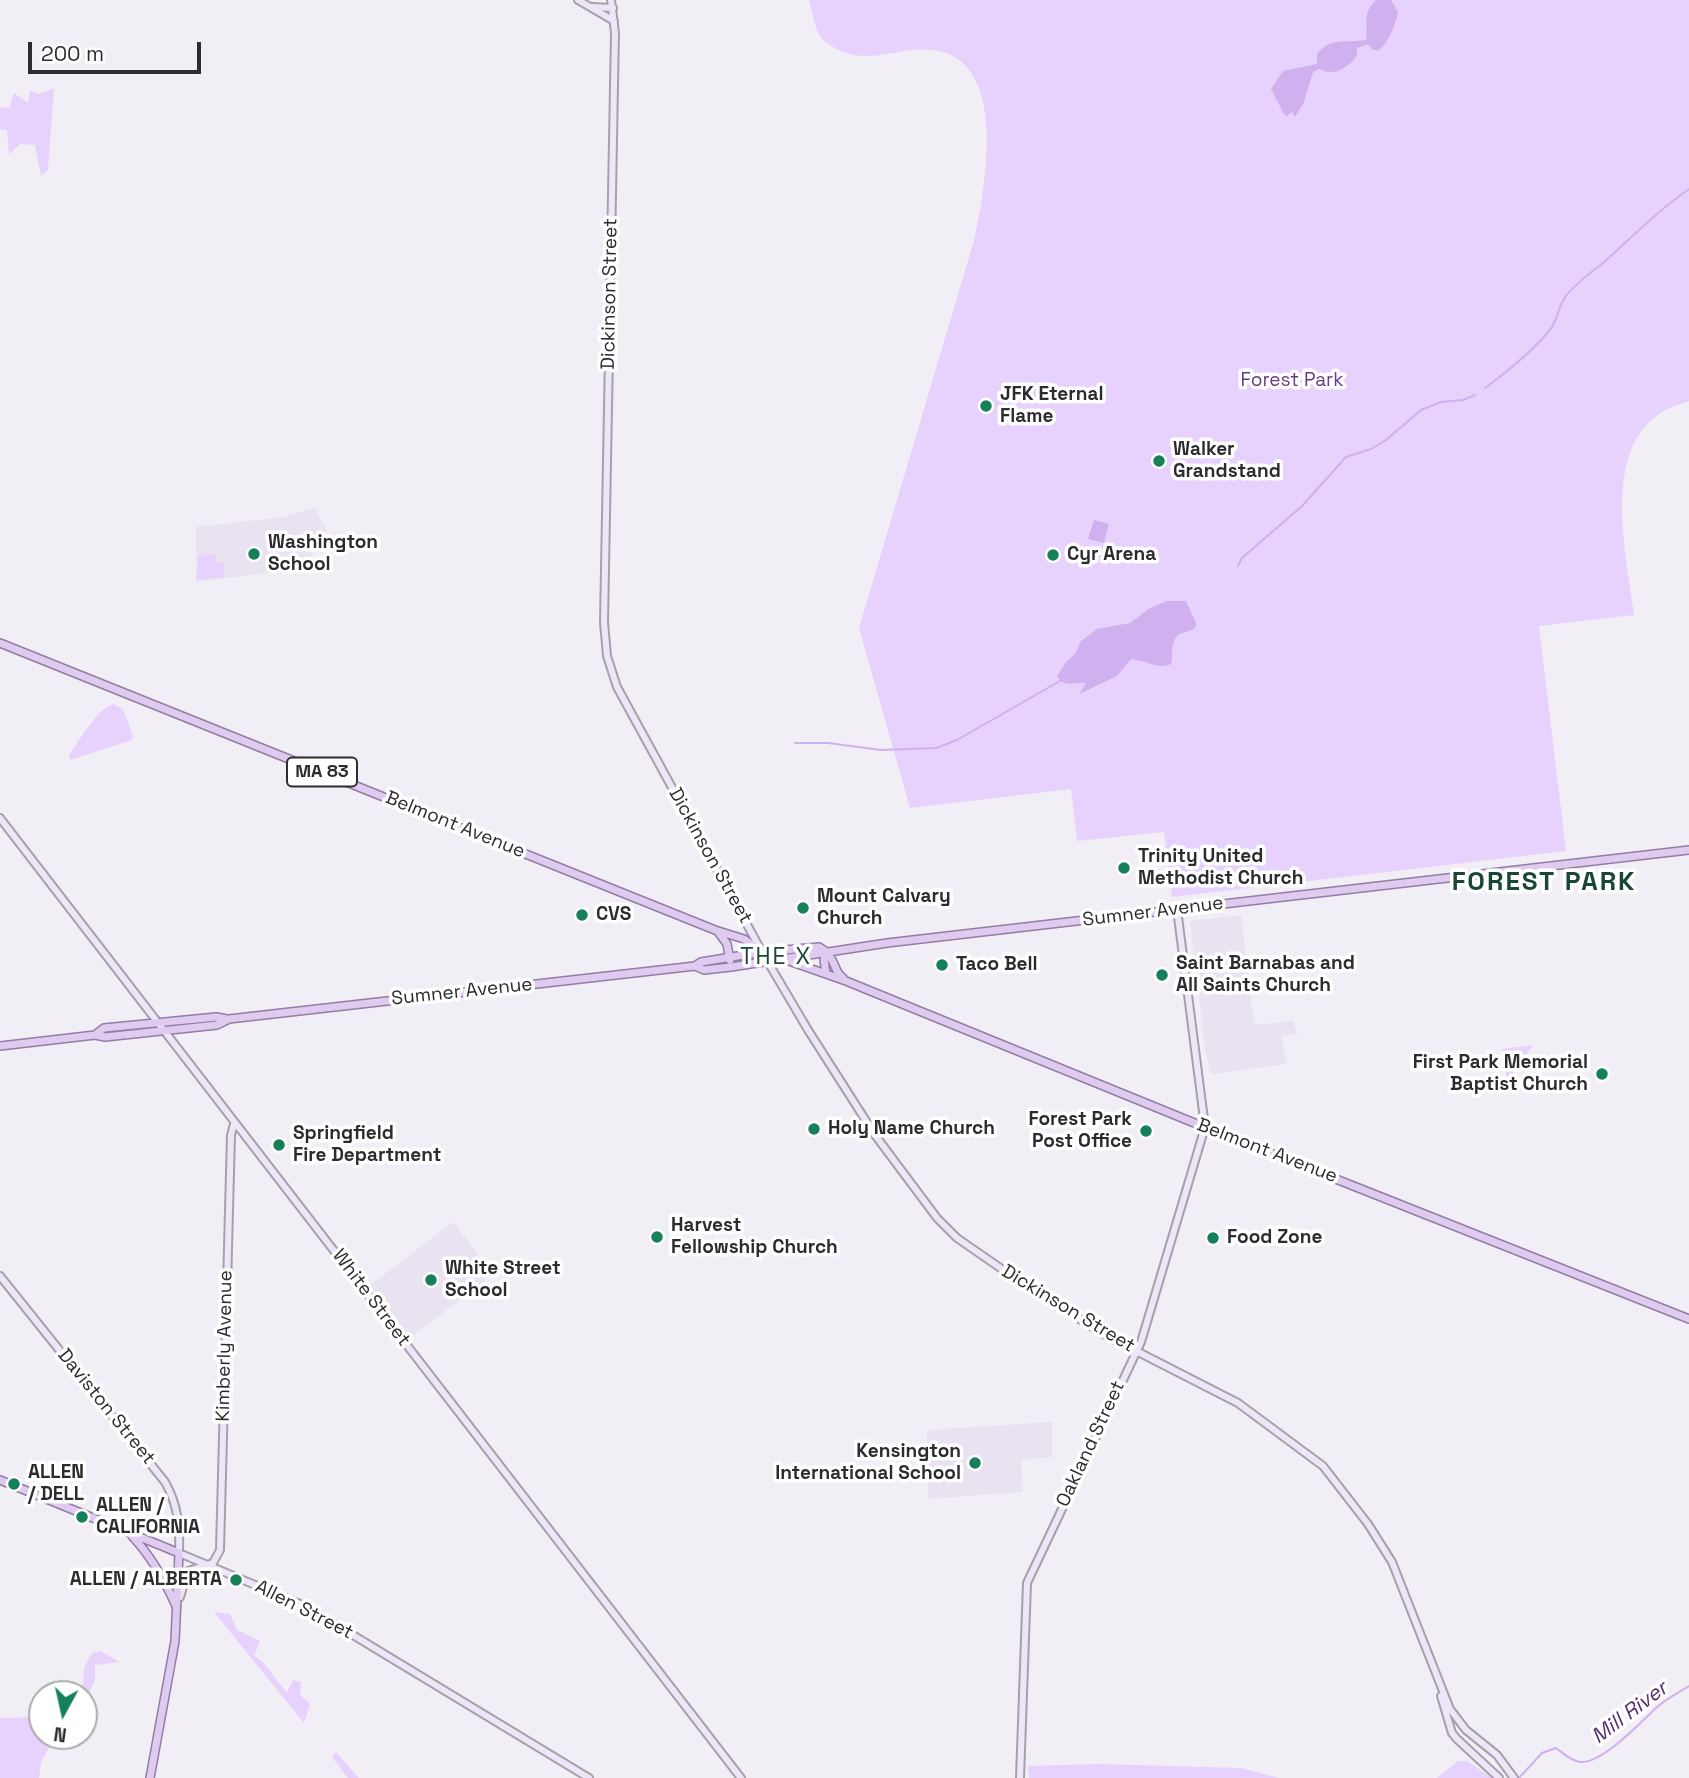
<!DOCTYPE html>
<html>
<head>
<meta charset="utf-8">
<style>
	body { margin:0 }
	#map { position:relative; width:1689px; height:1778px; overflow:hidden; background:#f2eef6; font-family:"Space Grotesk",sans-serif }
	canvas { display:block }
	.north { position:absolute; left:28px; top:1680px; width:70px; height:70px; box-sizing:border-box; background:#fff; border:2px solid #abaaab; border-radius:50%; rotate:188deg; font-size:19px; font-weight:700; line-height:28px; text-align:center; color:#2c2b2d }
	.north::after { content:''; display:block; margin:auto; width:24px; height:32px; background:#16805b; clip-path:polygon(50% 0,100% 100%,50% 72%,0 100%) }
	.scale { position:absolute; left:28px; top:42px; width:173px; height:32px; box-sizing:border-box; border:4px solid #2c2b2d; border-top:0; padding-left:9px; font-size:21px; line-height:24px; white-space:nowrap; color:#2c2b2d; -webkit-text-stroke:5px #fff; paint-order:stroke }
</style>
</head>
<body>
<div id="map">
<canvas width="1689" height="1778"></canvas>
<div class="north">N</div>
<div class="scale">200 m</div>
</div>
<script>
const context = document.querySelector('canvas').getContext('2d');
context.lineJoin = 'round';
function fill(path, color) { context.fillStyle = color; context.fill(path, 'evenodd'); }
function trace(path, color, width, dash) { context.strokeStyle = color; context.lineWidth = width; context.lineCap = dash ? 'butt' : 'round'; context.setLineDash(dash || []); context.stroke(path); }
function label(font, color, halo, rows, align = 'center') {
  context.font = font + ' "Space Grotesk",sans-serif'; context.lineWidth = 7; context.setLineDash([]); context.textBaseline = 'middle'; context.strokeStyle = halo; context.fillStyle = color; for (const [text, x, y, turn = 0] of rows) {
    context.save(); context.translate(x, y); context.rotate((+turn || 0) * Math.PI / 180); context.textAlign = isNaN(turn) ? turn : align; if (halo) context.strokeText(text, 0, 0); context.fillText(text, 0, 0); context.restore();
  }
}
const built = new Path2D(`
	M315 508 327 531 310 541 313 567 196 582V527L284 517Z
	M1241 915 1254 1025 1293 1021 1298 1034 1282 1036 1286 1064 1213 1074 1210 1072 1205 1049 1190 921Z
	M453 1222 493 1274 410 1338 369 1286Z
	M1052 1422V1457L1021 1460 1023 1492 928 1499 927 1430Z`);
const green = new Path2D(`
	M809 0H1689V401C1679 405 1668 407 1659 414 1601 454 1627 556 1634 615L1539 626 1566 851 1172 897 1164 832 1077 841 1071 789 910 808 859 628 975 237C985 187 1010 58 932 50 900 46 867 66 837 49 831 46 824 42 820 36 814 26 812 11 809 0Z
	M54 88 48 170 41 176 35 145 20 144 9 154 7 131 0 129V107L9 108 14 93 28 103 30 90 38 94Z
	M215 554 217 562H223L225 577 197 580 198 556Z
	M113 704 123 709 133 736 132 740 70 760 69 755C79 741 98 708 113 704Z
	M1533 1045 1507 1081 1502 1049Z
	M214 1612 230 1614 237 1630 260 1641 254 1656 263 1662 287 1693 293 1680 301 1682 300 1695 310 1704 304 1723Z
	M100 1651 120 1662 95 1665V1680L84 1704V1694H70V1689L79 1690 83 1683 84 1668 92 1653Z
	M42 1717V1736H56L41 1762 39 1778H0V1718Z
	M336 1752 359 1778H348L332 1757Z
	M1458 1761H1467L1492 1778H1437Z
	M1098 1764 1241 1768 1279 1778H1029L1028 1766Z`);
const water = new Path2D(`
	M1376 0H1391L1398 12C1395 25 1389 43 1378 51L1372 49 1368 44 1357 48V56C1348 68 1333 77 1319 69L1313 72 1304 102 1295 117 1292 112 1287 116 1284 114 1271 89 1283 71 1317 64V54C1329 37 1349 43 1366 40 1369 23 1361 15 1376 0Z
	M1094 520 1109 524 1104 543 1088 539Z
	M1167 601H1186L1196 623 1195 628C1189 632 1183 632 1178 635 1170 642 1173 655 1171 664 1158 670 1145 660 1131 659L1117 676 1079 694 1086 683C1075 681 1064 689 1057 676L1067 661 1075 654 1081 641 1097 629 1130 623 1150 608Z`);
const stream = new Path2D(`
	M1485 388C1508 371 1532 352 1550 330 1558 320 1558 305 1566 296 1578 280 1596 270 1611 256 1636 233 1660 209 1689 189
	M1238 566 1242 558 1302 506 1346 457 1371 449 1386 440 1421 410 1441 402 1463 400 1475 395
	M795 743H828L881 750 936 748 957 740 1060 681
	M1519 1778 1542 1753 1556 1748C1563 1753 1571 1761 1580 1762 1602 1764 1641 1722 1656 1708 1666 1699 1678 1693 1689 1686`);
const secondary = new Path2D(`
	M578 0 614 21
	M611 0 615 33 604 622 607 656 617 687 762 952 808 1030 875 1135 937 1218 957 1238 1025 1285 1105 1335 1238 1403 1323 1466 1368 1524 1392 1562 1450 1709 1466 1730 1497 1755 1514 1778
	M592 7 613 8
	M0 818 741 1778
	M0 1276 165 1482C178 1505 180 1526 179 1553L305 1606 589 1778
	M180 1597 188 1571 213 1563 220 1550 231 1135 234 1124
	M1441 1696 1452 1733 1457 1739 1499 1778
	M1020 1778 1027 1583 1141 1342 1205 1127 1177 909`);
const primary = new Path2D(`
	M0 643 715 930 744 939 761 951
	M719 933 727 944 730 960
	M828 955C836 962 834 972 843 978
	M789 961 846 981 1192 1122 1689 1319
	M695 966 704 970 731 967 887 943 1689 850
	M826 974 824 959 829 954
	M95 1035 104 1028 216 1017 227 1019
	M0 1046 95 1035 105 1037 217 1025 229 1019 695 966 701 962 762 952 819 947 825 951
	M0 1480 179 1553 175 1641 150 1778
	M132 1536C151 1556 165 1581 176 1606`);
const markers = [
	[986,406,7,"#16805b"],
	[1159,461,7,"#16805b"],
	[254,554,7,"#16805b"],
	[1053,555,7,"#16805b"],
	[1124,868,7,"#16805b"],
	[803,908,7,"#16805b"],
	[582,915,7,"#16805b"],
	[942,965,7,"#16805b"],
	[1162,975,7,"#16805b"],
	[1602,1074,7,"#16805b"],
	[814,1129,7,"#16805b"],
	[1146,1131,7,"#16805b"],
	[279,1145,7,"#16805b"],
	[657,1237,7,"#16805b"],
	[1213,1238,7,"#16805b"],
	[431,1280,7,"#16805b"],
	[975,1463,7,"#16805b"],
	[14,1484,7,"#16805b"],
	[82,1517,7,"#16805b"],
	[236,1580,7,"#16805b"]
];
const shields = [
	[322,772,70]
];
const shieldNames = [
	["MA 83",322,772]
];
const streetNames = [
	["Dickinson Street",610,294,-89],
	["Belmont Avenue",455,825,22],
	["Dickinson Street",710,856,61],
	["Sumner Avenue",1153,912,-7],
	["Sumner Avenue",462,992,-6],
	["Belmont Avenue",1267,1151,21],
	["White Street",371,1298,53],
	["Dickinson Street",1068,1309,31],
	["Kimberly Avenue",225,1346,-89],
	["Daviston Street",106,1407,51],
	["Oakland Street",1091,1444,-65],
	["Allen Street",304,1610,27]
];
const parkNames = [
	["Forest Park",1292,381]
];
const poiNames = [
	["JFK Eternal",1000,395],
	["Flame",1000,417],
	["Walker",1173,450],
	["Grandstand",1173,472],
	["Washington",268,543],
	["School",268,565],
	["Cyr Arena",1067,555],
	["Trinity United",1138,857],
	["Methodist Church",1138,879],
	["Mount Calvary",817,897],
	["Church",817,919],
	["CVS",596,915],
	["Saint Barnabas and",1176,964],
	["All Saints Church",1176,986],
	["Taco Bell",956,965],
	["First Park Memorial",1588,1063,"right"],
	["Baptist Church",1588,1085,"right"],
	["Forest Park",1132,1120,"right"],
	["Post Office",1132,1142,"right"],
	["Holy Name Church",828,1129],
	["Springfield",293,1134],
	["Fire Department",293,1156],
	["Harvest",671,1226],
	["Fellowship Church",671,1248],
	["Food Zone",1227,1238],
	["White Street",445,1269],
	["School",445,1291],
	["Kensington",961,1452,"right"],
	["International School",961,1474,"right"],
	["ALLEN",28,1473],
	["/ DELL",28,1495],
	["ALLEN /",96,1506],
	["CALIFORNIA",96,1528],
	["ALLEN / ALBERTA",222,1580,"right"]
];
const waterNames = [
	["Mill River",1630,1713,-37]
];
const quarterNames = [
	["THE X",776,958]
];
const districtNames = [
	["FOREST PARK",1544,883]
];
fill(built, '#e9e2f1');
fill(green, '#e7d1fd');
fill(water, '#d0b0ee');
trace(stream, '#d0b0ee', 2);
trace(secondary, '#a5a1a8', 10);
trace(primary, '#927da5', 10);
trace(secondary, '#efe5f8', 6);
trace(primary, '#dfcbf0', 7);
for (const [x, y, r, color] of markers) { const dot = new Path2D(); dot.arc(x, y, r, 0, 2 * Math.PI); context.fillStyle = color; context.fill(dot); trace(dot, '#fff', 2.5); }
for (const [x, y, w] of shields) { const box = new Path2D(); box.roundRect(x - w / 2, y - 14.5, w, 29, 5); context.fillStyle = '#fff'; context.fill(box); trace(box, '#2c2b2d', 2); }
label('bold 18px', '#2c2b2d', null, shieldNames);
label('19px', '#2c2b2d', '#fff', streetNames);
label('19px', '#643b84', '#fff', parkNames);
label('bold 19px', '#2c2b2d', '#fff', poiNames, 'left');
label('italic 21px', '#552c73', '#fff', waterNames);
context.letterSpacing = '2px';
label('23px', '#1a4735', '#fff', quarterNames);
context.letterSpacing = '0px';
context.letterSpacing = '2px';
label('bold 26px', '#1a4735', '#fff', districtNames);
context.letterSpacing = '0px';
</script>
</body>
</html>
